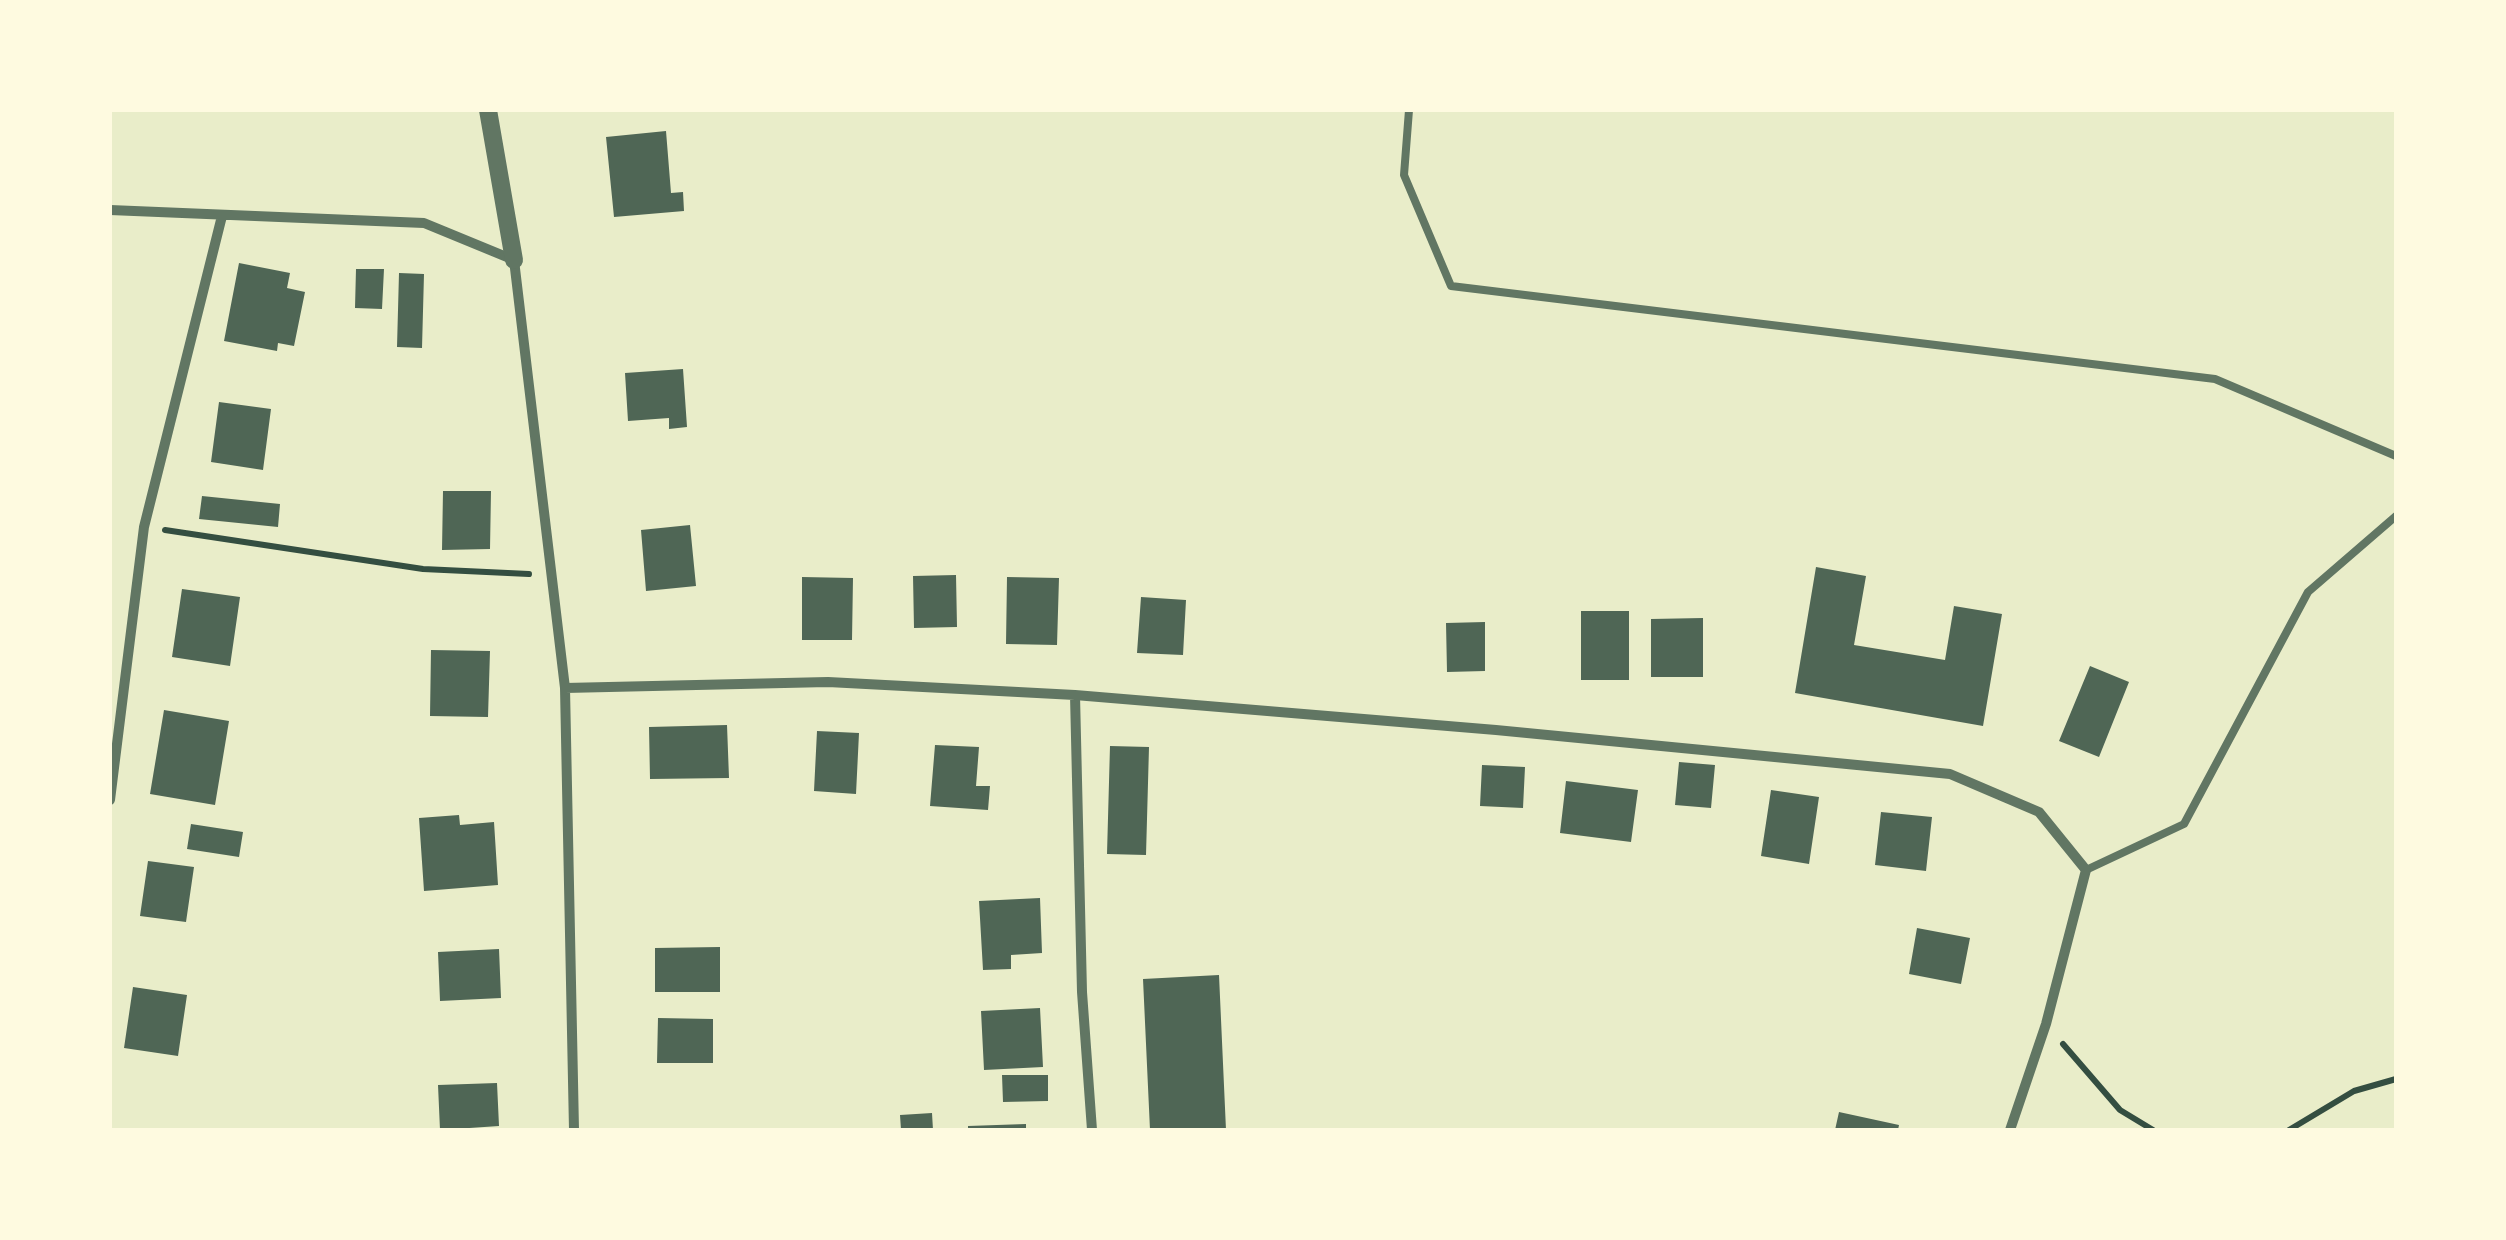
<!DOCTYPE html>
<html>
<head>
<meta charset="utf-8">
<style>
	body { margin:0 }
	#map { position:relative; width:2506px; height:1240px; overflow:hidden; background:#e9edc9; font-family:Barlow,sans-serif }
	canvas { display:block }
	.frame { position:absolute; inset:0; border:112px solid #fefae0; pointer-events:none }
</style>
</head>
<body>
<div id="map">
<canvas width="2506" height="1240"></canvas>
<div class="frame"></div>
</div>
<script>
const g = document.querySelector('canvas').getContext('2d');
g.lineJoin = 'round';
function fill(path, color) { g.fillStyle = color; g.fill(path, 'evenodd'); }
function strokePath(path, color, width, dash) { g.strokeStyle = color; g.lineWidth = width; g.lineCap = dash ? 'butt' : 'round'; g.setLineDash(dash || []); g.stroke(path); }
fill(new Path2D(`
	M666 131 671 193 683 192 684 211 614 217 606 137Z
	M239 263 290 273 287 288 305 292 294 346 278 343 277 351 224 341Z
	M356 269H384L382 309 355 308Z
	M399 273 424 274 422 348 397 347Z
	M683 369 687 427 669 429V418L628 421 625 373Z
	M219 402 271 409 263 470 211 462Z
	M443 491H491L490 549 442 550Z
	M202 496 280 504 278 527 199 519Z
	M690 525 696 586 646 591 641 530Z
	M1816 567 1866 576 1854 645 1945 660 1954 606 2002 614 1983 726 1795 693Z
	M956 575 957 627 914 628 913 576Z
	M802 577 853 578 852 640H802Z
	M1007 577 1059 578 1057 645 1006 644Z
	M182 589 240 597 230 666 172 657Z
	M1141 597 1186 600 1183 655 1137 653Z
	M1581 611H1629V680H1581Z
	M1703 618V677H1651V619Z
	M1485 622V671L1447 672 1446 623Z
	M431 650 490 651 488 717 430 716Z
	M2090 666 2129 682 2099 757 2059 741Z
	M164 710 229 721 215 805 150 794Z
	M727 725 729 778 650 779 649 727Z
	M817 731 859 733 856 794 814 791Z
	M935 745 979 747 976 786H990L988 810 930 806Z
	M1110 746 1149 747 1146 855 1107 854Z
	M1679 762 1715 765 1711 808 1675 805Z
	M1482 765 1525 767 1523 808 1480 806Z
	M1566 781 1638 790 1631 842 1560 833Z
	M1771 790 1819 797 1809 864 1761 856Z
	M1881 812 1932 817 1926 871 1875 865Z
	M459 815 460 825 494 822 498 885 424 891 419 818Z
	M191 824 243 832 239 857 187 849Z
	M148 861 194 867 186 922 140 916Z
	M1040 898 1042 953 1011 955V969L983 970 979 901Z
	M1917 928 1970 938 1961 984 1909 974Z
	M720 947V992H655V948Z
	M499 949 501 998 440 1001 438 952Z
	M1219 975 1226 1130H1150L1143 979Z
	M133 987 187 995 178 1056 124 1048Z
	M1040 1008 1043 1067 984 1070 981 1011Z
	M658 1018 713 1019V1063H657Z
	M1002 1075H1048V1101L1003 1102Z
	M497 1083 499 1126 440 1130 438 1085Z
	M1839 1112 1899 1125 1898 1130H1835Z
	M932 1113 933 1130H901L900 1115Z
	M1026 1124V1130H968V1126Z`), '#4f6655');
strokePath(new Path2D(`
	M165 530 423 569 529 574
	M2063 1044 2120 1110 2153 1130
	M2289 1130 2354 1091 2396 1079`), '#344e41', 6);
strokePath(new Path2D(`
	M1409 110 1404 175 1451 286 2215 379 2396 456
	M2086 870 2184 824 2308 592 2396 516`), '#617663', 8);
strokePath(new Path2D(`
	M110 210 424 223 514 260 565 688 574 1130
	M565 688 828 682 1075 695 1496 730 1950 774 2039 812 2086 870 2046 1024 2010 1130
	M1075 695 1082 992 1092 1130
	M110 800 144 527 222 216`), '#617663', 10);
strokePath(new Path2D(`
	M488 110 514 260`), '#617663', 18);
</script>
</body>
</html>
